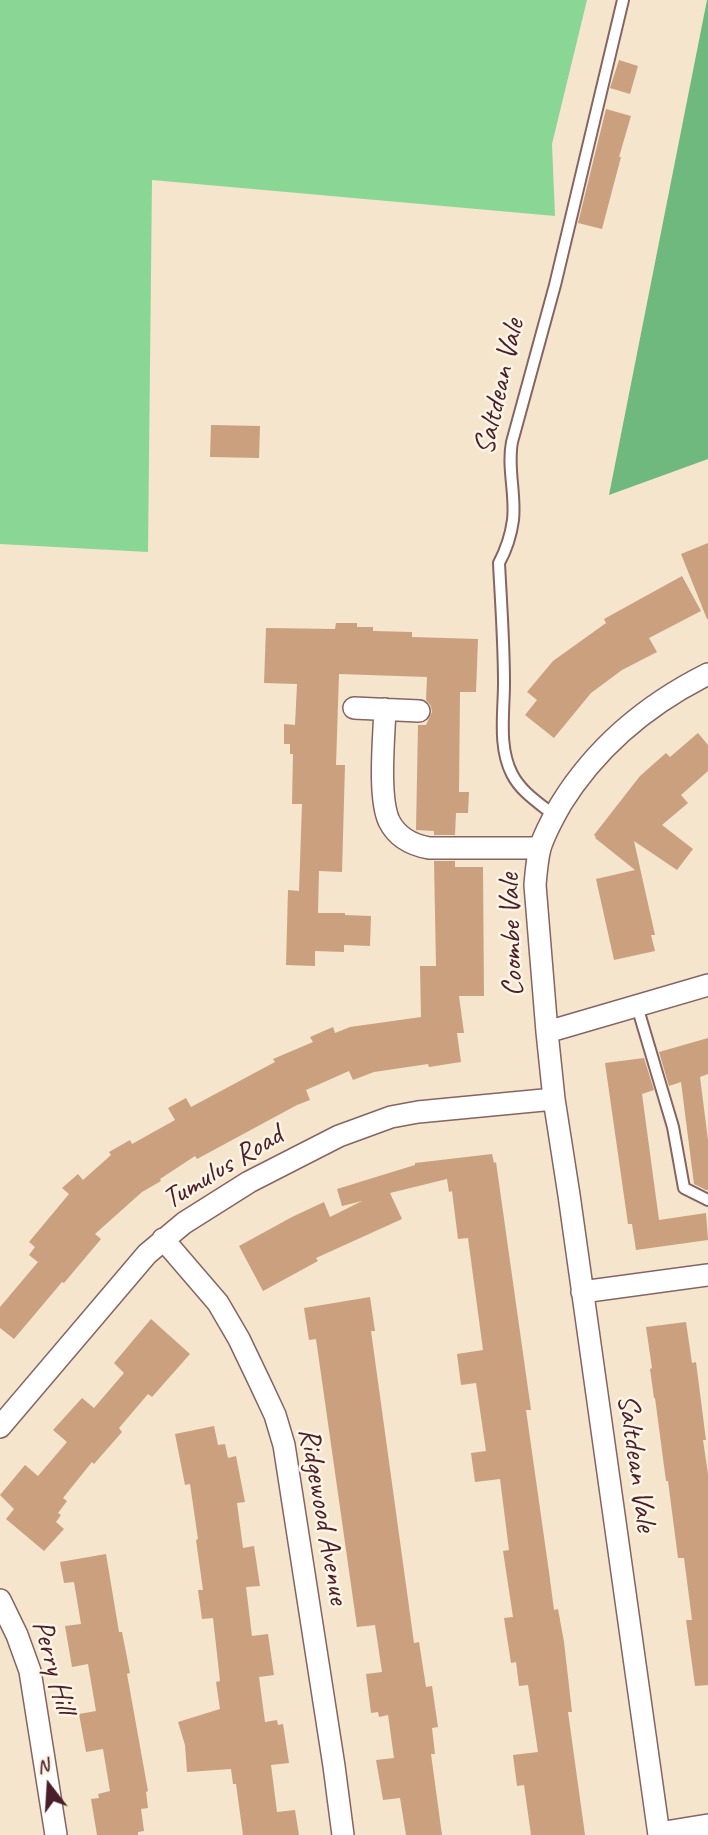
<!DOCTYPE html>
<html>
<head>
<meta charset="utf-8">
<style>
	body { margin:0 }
	#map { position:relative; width:708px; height:1835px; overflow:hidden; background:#f5e5cc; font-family:Caveat,sans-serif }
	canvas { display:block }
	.north { position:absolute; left:14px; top:1751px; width:70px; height:70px; -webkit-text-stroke:5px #fcf5e5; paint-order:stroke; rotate:343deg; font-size:19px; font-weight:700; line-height:28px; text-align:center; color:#4a1f2b }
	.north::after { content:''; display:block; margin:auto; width:24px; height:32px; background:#4a1f2b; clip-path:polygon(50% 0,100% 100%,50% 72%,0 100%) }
</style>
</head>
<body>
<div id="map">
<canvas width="708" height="1835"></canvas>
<div class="north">N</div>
</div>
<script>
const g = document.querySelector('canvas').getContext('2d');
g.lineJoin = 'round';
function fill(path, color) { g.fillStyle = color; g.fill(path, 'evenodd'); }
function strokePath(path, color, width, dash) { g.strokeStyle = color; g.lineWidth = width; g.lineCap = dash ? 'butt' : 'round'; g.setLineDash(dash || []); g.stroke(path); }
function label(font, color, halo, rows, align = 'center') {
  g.font = font + ' Caveat,sans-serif'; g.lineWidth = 5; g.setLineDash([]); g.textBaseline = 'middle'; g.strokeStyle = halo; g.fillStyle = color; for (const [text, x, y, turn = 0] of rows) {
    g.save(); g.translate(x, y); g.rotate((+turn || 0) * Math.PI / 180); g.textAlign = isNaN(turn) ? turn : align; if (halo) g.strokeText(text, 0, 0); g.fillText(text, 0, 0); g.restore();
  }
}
fill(new Path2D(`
	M0 0H587L552 144 555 216 152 180 148 552 0 544Z`), '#8ad795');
fill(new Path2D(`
	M707 0H708V459L609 495Z`), '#6fb87e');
fill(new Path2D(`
	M619 60 638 66 630 94 610 88Z
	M606 109 631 116 619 157H621L602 229 578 223Z
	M211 425 260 426 259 458 210 457Z
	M708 543V619H707L681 554Z
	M682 576 701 611 649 638 657 652 622 670 591 693 554 738 525 715 537 700 527 692 553 661 606 623 604 619Z
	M336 623H357V627H373V631L412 632V637L478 639 476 692H460L459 792H469L468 813H456L455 835H434V831L416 830 418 725H426L432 712 431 706 426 700 427 677 339 674 336 765H345L342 872 319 871 318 913H345V915L371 916 370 946 344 945V952L315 951V966L286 965 288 890 299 891 302 804H292L293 754H290V744H284V724L295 725 297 684 264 683 266 628 335 629Z
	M698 733 708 745V771L681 795 688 803 662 825 693 849 677 870 634 841 655 935H651L655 951 614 960 596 879 635 870 595 838 596 837 594 835 640 776 666 753 670 757Z
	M434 861H455V867H483L484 996H459L464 1033H457L461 1062 429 1067 428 1064 374 1072 353 1080 349 1071 306 1090 310 1100 297 1105 197 1159 195 1156 160 1179 161 1181 142 1192 95 1234 101 1239 64 1283 62 1282 14 1339 0 1328V1307L38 1262 29 1255 35 1247 29 1242 69 1194 62 1188 78 1174 83 1180 111 1155 109 1152 130 1140 132 1144 175 1120 168 1108 186 1098 191 1107 275 1062 273 1059 313 1042 310 1037 333 1027 335 1033 350 1027 421 1017 420 966H436Z
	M708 1038V1074L700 1077 708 1140V1190H706L694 1184 681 1082 669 1086 659 1052Z
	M644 1058 654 1090 642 1094 659 1220 706 1213 708 1240 636 1250 632 1224H628L605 1063Z
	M492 1154 494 1163 496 1162 531 1410H526L549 1572 554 1610 558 1609 564 1642 572 1712H568L585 1835H531L524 1785 517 1786 513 1755 538 1752 528 1685 519 1686 516 1662 511 1663 504 1618 513 1617 503 1551 509 1550 500 1479 475 1482 471 1453 486 1451 476 1383 461 1385 457 1354 483 1350 468 1238 458 1239 452 1191 449 1192 447 1179 390 1193 402 1219 316 1258 318 1261 263 1291 239 1246 292 1217 324 1202 330 1217 362 1201 342 1206 337 1189 415 1165V1163Z
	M370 1297 375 1331H371L414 1643 419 1642 426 1687 432 1686 438 1727 432 1728 435 1754H431L442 1835H406L400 1798 383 1800 376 1760 394 1758 388 1715 379 1717 378 1712 371 1713 366 1674 382 1672 375 1625 357 1627 316 1339 309 1340 304 1308Z
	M151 1319 190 1354 152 1397 148 1394 119 1428 122 1432 94 1464 92 1462 63 1498 67 1501 58 1513 61 1515 56 1522 64 1529 44 1551 6 1519 14 1509 0 1495 25 1465 38 1476 67 1442 53 1430 82 1398 94 1408 124 1373 114 1363Z
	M686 1322 692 1363 696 1362 706 1440H703L708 1474V1685L695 1686 686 1620H692L684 1558H678L668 1481H666L655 1398H654L650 1369 652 1368 646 1327Z
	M214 1426 218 1445 225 1444 228 1458 236 1456 245 1502 237 1503 243 1548 254 1546 260 1586 246 1587 252 1636 268 1634 274 1675 259 1677 265 1722 277 1720 278 1725 283 1724 289 1763 271 1765 277 1812 295 1810 299 1835H243L236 1784H233L231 1769 187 1772 185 1745 178 1722 220 1709 216 1682 220 1681 213 1618 202 1619 198 1590H203L196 1540 198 1539 190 1484 185 1485 175 1434Z
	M106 1554 119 1632H122L130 1673 127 1674 148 1791 146 1792 148 1808 141 1809 144 1831 138 1832V1835H97L91 1799 99 1798 98 1794 110 1791 103 1749 86 1752 79 1714 96 1711 88 1664 72 1667 65 1626 81 1624 74 1582 64 1583 60 1562Z`), '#caa07f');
const lane = new Path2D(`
	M555 816C539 803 521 792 512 774 498 747 504 713 504 683 504 643 501 603 499 563 506 550 511 535 513 520 516 494 507 468 512 442L555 285 623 0
	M637 1006 673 1127 684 1188 708 1200`);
const street = new Path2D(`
	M354 708 419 711
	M385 709C384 737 378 797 389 821 397 837 412 845 429 848H540
	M547 1032 708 985
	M163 1239 218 1303 239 1339 261 1385 275 1415 284 1445 334 1766 343 1835
	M582 1292 708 1275
	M0 1427 147 1254 184 1223 249 1182 339 1136 391 1117 418 1112 554 1099
	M0 1600 17 1635 30 1671 56 1835
	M659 1833 708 1825
	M659 1835 569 1195 554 1099 547 1032 535 885C536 873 537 860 540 848 545 832 553 818 561 804 597 746 648 704 708 674`);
strokePath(lane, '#866463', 14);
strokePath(street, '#866463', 24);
strokePath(lane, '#fff', 10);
strokePath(street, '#fff', 21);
label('30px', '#4a1f2b', '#fcf5e5', [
	["Saltdean Vale",500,387,-77],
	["Coombe Vale",512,935,-92],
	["Tumulus Road",223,1168,-31],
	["Saltdean Vale",636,1463,82],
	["Ridgewood Avenue",323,1516,80],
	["Perry Hill",53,1667,75]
]);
</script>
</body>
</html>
